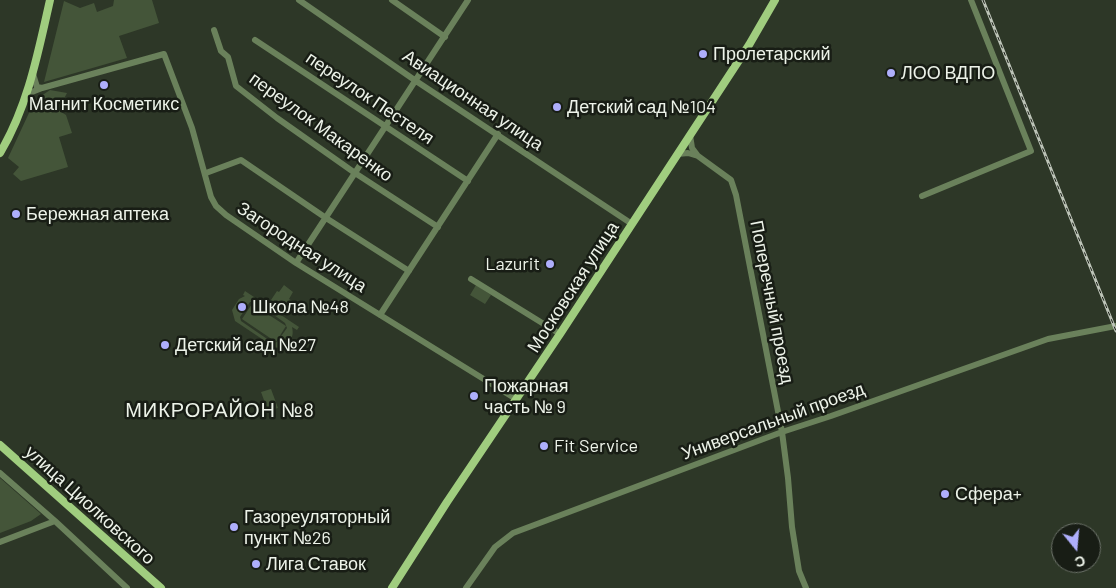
<!DOCTYPE html>
<html>
<head>
<meta charset="utf-8">
<style>
	body { margin:0 }
	#map { position:relative; width:1116px; height:588px; overflow:hidden; background:#2d3727; font-family:Barlow,sans-serif }
	canvas { display:block }
	.north { position:absolute; left:1051px; top:523px; width:50px; height:50px; box-sizing:border-box; background:#181d15; border:1px solid #6d736a; border-radius:50%; rotate:163deg; font-size:14px; font-weight:700; line-height:20px; text-align:center; color:#edf3e9 }
	.north::after { content:''; display:block; margin:auto; width:18px; height:22px; background:#aeaefb; clip-path:polygon(50% 0,100% 100%,50% 72%,0 100%) }
</style>
</head>
<body>
<div id="map">
<canvas width="1116" height="588"></canvas>
<div class="north">С</div>
</div>
<script>
const g = document.querySelector('canvas').getContext('2d');
g.lineJoin = 'round';
function fill(path, color) { g.fillStyle = color; g.fill(path, 'evenodd'); }
function strokePath(path, color, width, dash) { g.strokeStyle = color; g.lineWidth = width; g.lineCap = dash ? 'butt' : 'round'; g.setLineDash(dash || []); g.stroke(path); }
function label(font, color, halo, rows, align = 'center') {
  g.font = font + ' Barlow,sans-serif'; g.lineWidth = 5; g.setLineDash([]); g.textBaseline = 'middle'; g.strokeStyle = halo; g.fillStyle = color; for (const [text, x, y, turn = 0] of rows) {
    g.save(); g.translate(x, y); g.rotate((+turn || 0) * Math.PI / 180); g.textAlign = isNaN(turn) ? turn : align; if (halo) g.strokeText(text, 0, 0); g.fillText(text, 0, 0); g.restore();
  }
}
fill(new Path2D(`
	M114 0H152L159 23 119 36 127 58 44 82 64 1 80 8 94 3 97 12 113 6Z
	M50 90 67 93 58 110 66 115 72 133 59 137 68 167 21 181 13 174 19 167 8 158 35 100Z
	M284 285 293 292 289 299 294 302 286 315 269 303 277 291 279 292Z
	M476 285 491 295 485 304 470 295Z
	M245 291 299 327 297 330 292 327C295 339 288 344 278 348L271 345 235 321 232 310 239 299 245 296 243 295ZM250 302H256L285 323 287 328 277 342 273 343 241 321 240 317Z
	M252 304 286 326 276 342 242 319Z
	M271 389 278 408 268 411 261 392Z
	M0 478 41 514 31 521 0 533Z`), '#445539');
strokePath(new Path2D(`
	M299 0 416 81 632 224
	M392 0 445 37
	M214 30 221 51 228 57 236 86 277 118 355 173 438 227
	M255 40 468 181
	M33 74 37 87 42 88
	M27 94 42 88 164 54 192 128 211 197 216 206 226 215 296 263 516 399
	M690 135 692 148 698 156 731 180 736 195 782 432 788 478 792 527 799 571 806 588
	M678 154 688 153 698 156
	M206 173 241 160 326 218 409 271
	M922 196 1031 151 971 0
	M296 263 468 0
	M471 279 560 334
	M380 315 498 134
	M0 473 55 521 127 588
	M0 542 55 521
	M466 588 495 547 513 533 782 432 831 416 1048 339 1116 326`), '#6a815b', 6);
strokePath(new Path2D(`
	M0 153C28 106 38 53 50 0
	M0 445 161 588
	M392 588 447 502 560 334 749 45 775 0`), '#a0cd7f', 8);
const rail = new Path2D(`
	M983 0 1116 331`);
strokePath(rail, '#bdc4b8', 3);
strokePath(rail, '#181d15', 1, [4]);
for (const [x, y, r, color] of [
	[703,54,5,"#aeaefb"],
	[891,73,5,"#aeaefb"],
	[104,85,5,"#aeaefb"],
	[557,107,5,"#aeaefb"],
	[16,214,5,"#aeaefb"],
	[550,264,5,"#aeaefb"],
	[242,307,5,"#aeaefb"],
	[165,345,5,"#aeaefb"],
	[474,396,5,"#aeaefb"],
	[544,446,5,"#aeaefb"],
	[945,494,5,"#aeaefb"],
	[234,527,5,"#aeaefb"],
	[256,564,5,"#aeaefb"]
]) { const dot = new Path2D(); dot.arc(x, y, r, 0, 2 * Math.PI); g.fillStyle = color; g.fill(dot); strokePath(dot, '#181d15', 2); }
label('18px', '#edf3e9', '#181d15', [
	["Пролетарский",713,54],
	["ЛОО ВДПО",901,73],
	["Магнит Косметикс",104,104,"center"],
	["Детский сад №104",567,107],
	["Бережная аптека",26,214],
	["Lazurit",540,264,"right"],
	["Школа №48",252,307],
	["Детский сад №27",175,345],
	["Пожарная",484,386],
	["часть № 9",484,407],
	["Fit Service",554,446],
	["Сфера+",955,494],
	["Газореуляторный",244,517],
	["пункт №26",244,538],
	["Лига Ставок",266,564]
], 'left');
label('18px', '#edf3e9', '#181d15', [
	["переулок Пестеля",370,98,34],
	["Авиационная улица",473,100,34],
	["переулок Макаренко",321,127,36],
	["Загородная улица",302,247,33],
	["Московская улица",573,287,-57],
	["Поперечный проезд",772,302,79],
	["Универсальный проезд",773,421,-20],
	["улица Циолковского",90,505,42]
]);
g.letterSpacing = '1px';
label('20px', '#edf3e9', '#181d15', [
	["МИКРОРАЙОН №8",220,410]
]);
g.letterSpacing = '0px';
</script>
</body>
</html>
